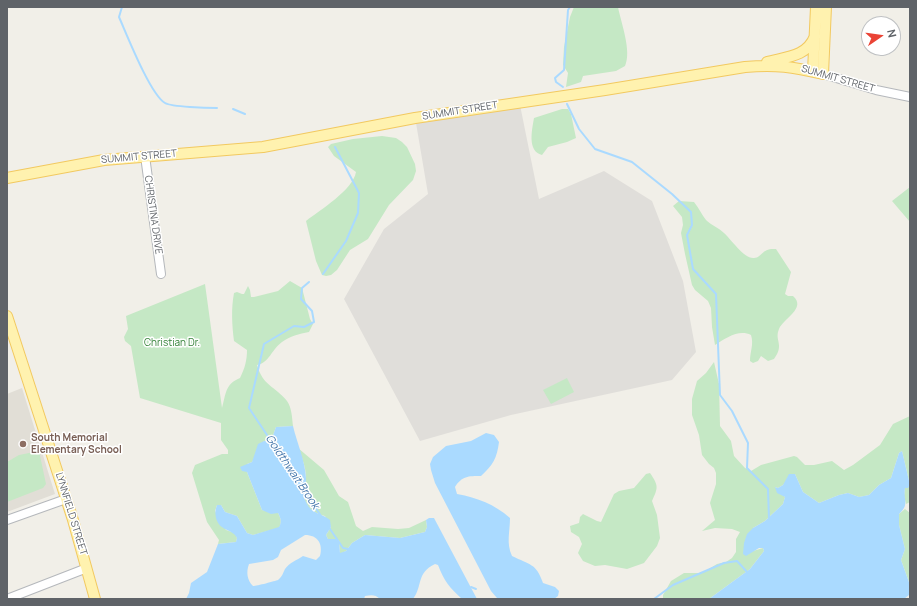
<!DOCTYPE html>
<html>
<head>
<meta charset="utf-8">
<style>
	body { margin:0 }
	#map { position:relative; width:917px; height:606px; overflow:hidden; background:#f1efe8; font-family:Manrope,sans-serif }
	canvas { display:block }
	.frame { position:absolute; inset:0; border:8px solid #5f6368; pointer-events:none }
	.north { position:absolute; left:861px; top:16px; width:40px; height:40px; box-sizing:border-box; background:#fff; border:1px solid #bfc1c3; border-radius:50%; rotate:77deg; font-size:11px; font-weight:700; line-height:16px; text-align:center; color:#5f6368 }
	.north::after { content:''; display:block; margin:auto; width:14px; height:18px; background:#ea4335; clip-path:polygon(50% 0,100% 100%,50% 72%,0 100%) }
</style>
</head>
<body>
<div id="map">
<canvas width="917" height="606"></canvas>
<div class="frame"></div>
<div class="north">N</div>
</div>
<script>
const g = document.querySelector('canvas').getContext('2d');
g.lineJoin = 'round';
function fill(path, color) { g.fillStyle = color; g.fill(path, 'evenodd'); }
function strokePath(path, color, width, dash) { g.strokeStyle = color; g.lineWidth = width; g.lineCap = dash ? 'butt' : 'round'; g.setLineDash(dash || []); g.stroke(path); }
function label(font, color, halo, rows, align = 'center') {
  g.font = font + ' Manrope,sans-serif'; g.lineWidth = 3; g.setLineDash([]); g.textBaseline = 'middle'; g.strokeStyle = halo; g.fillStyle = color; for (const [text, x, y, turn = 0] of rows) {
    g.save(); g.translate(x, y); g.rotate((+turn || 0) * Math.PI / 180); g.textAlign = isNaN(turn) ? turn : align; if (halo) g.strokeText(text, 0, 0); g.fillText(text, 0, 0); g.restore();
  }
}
fill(new Path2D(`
	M520 105 539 199 604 171 652 201 683 281 696 352 672 380 511 415 420 441 344 299 384 229 428 194 416 123Z`), '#e0deda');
fill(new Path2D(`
	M22 388 55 494 7 512V394Z`), '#e1ded6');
fill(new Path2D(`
	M574 7H618C621 23 632 51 625 66L616 71 583 76 581 82 566 87 568 73 563 65 564 47 570 17Z
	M562 109H568L571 114 576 138 567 142 548 147 542 155C527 151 532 130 534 118Z
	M382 136 396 138 402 142 407 147 415 164 416 171 413 180 389 205 368 239 350 250 337 270 331 275 326 276 322 275 316 261 306 221C320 210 353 190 356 172L334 156 328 147 331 144 353 139Z
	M910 187V222L892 201Z
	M679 201 694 202C699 208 702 215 706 220 711 225 719 228 724 233 731 239 744 259 754 258 763 257 761 248 776 249L791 272 785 294 788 296H793C807 308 783 319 779 329 774 341 785 344 774 359L768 361 761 356 758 361 753 363 750 361C750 351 754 345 751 335 739 329 726 338 715 345L712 327 711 308 708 301 695 290 692 285 685 254 681 233 683 225 682 217 673 206Z
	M290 281 302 288 310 319 313 324 309 332C299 334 290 336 282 342 272 349 269 363 257 365 263 386 275 386 287 401 292 408 292 418 293 426L276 427 271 441H264L252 462 247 464V472L262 510 278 513C281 519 282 522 279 528L253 535 247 533 237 516 225 512 221 505H217L215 511 226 530 235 533 237 538 236 542 218 544 219 540 207 522 192 473 195 465 222 454H228V450L221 440V423L140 398 131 346 125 341 124 337 128 329 126 316 205 284 222 408C226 394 225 384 240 378 245 368 247 360 247 350L234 341C232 325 231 309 234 293L237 292 242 294H244L248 286 250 290 251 297H254L278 291Z
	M714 362 719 384 720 426 731 441 734 456 745 468 751 471 761 465 794 456 797 457 805 465H814L832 461 844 470 853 465 880 445 893 424 910 416V502L906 504 904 496 905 488 910 485 902 451 899 453 891 478 879 485 869 495 859 497 848 493 839 495 819 503 803 492 795 474 783 485 778 488 775 487 785 497 783 504 765 521 753 528V551L763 548 764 551 750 569 709 599H663V595L671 581 684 573H702L717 564 726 562 732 558 736 552V539L740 532 732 529 715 528 702 531 715 520 710 503 716 484V473L714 468 709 464 702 455 699 435 692 415V399L697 381 706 373Z
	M567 378 574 392 551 404 543 390Z
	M298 448 324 470 339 496 348 502 356 526 363 531 372 527 398 529 409 528 426 520 427 527 425 532 400 538 365 535 352 543 346 551 340 554 339 541 336 539H328L326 535 331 527 325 516C310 512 302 504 304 487 305 484 306 481 306 478 306 468 302 457 298 448Z
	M39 451 46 484 43 488 7 502V462L19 455Z
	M650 473C659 486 658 488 652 501L657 515 660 538 657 546 644 563 627 569 605 565 595 566 583 561 578 553 582 544 579 537 571 532 570 526 579 523 580 517 583 514 597 521 601 522 614 494 619 491 634 488 646 474Z
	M905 509 910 513V585L901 560 905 549 899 525V514Z`), '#c5e8c5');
fill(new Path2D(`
	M293 426C297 443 305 460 306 478 307 486 301 494 306 502 311 514 322 513 330 520L331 527 326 535 328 539H336L339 541 340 553 346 551 352 543 365 535 400 538 425 532 427 527 426 520 429 518H434L477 599H462C450 588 444 581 438 565L435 564C416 573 423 586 413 599H380C375 594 371 595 365 596L364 599H186L189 593 191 583 207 572 218 544 236 542 237 538C232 528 220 532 216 518 215 513 215 510 217 505H221L225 512 237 516 247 533 253 535 279 527C282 522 281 519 278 513L271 514 262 510 247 472 242 471 240 467 252 462 258 444 264 441H271L276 427ZM305 535C318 535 323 544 320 556L316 560 303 556C297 560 289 563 285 569 283 573 282 577 278 580 275 581 257 586 253 586 247 580 246 572 249 564L273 560 278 557 281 550Z
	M486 433 494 435 499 442C497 458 493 465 481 476 468 476 462 476 455 487L457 494C478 498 494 504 510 518 510 532 506 543 512 556 530 565 536 563 543 583L555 587 559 591 558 596 554 599 497 598 491 591 435 483 431 470 430 464 433 457 446 446 471 441Z
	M902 451 910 485 908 488H905C903 501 910 504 899 514V525L905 549 901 560 910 585 909 595 904 599H709L750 569 764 551 763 548H759L746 556 743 554 744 543 747 534 753 528 765 521 783 504 785 497 777 493 775 487 778 488 783 485 789 474H795L803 492 819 503 839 495 848 493 859 497 869 495 879 485 891 478 899 453Z`), '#aadaff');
strokePath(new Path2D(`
	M122 7 119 17C127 35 150 94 165 103 172 107 207 108 217 108
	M563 87 556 82 555 78 564 70 568 10 570 7
	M567 104 579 129 595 149 632 162 672 194 691 212 692 225 687 235 693 269 716 294 720 395 732 411 748 443 747 468 768 489 769 519
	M233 109 245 114
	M323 274 346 241 358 213 359 193 335 147
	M271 441 249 408 264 344 294 326 304 327 314 322 312 311 301 299 302 288 309 282
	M304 490 321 516
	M328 526 343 548 348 549
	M471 587 476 589
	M654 599 673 585 724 563 737 561 748 573`), '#aadaff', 2);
const minor = new Path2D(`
	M823 74 876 90 910 97
	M145 156 161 274
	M7 520 66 499
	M7 599 87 568`);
const major = new Path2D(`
	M767 62C786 57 807 57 815 36
	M813 71 816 7
	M7 178 104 160 263 147 415 118 605 90 745 67C776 64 793 67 823 74L826 7
	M7 316 73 520 95 599`);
strokePath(minor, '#b5b8bc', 10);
strokePath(major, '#f2c960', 12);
strokePath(minor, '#fff', 8);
strokePath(major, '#fff2af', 10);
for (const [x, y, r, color] of [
	[23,444,4,"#8d6e63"]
]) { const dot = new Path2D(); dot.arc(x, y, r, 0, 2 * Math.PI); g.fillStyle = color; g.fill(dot); strokePath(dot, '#fff', 1.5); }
label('10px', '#5f6368', '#fff', [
	["SUMMIT STREET",838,79,16],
	["SUMMIT STREET",460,111,-9],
	["SUMMIT STREET",139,157,-5],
	["CHRISTINA DRIVE",153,215,82],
	["LYNNFIELD STREET",71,514,73]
]);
label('10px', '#348238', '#fff', [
	["Christian Dr.",172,343]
]);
label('bold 10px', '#785e54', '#fff', [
	["South Memorial",31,438],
	["Elementary School",31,450]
], 'left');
label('italic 11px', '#4174aa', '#fff', [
	["Goldthwait Brook",292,472,56]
]);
</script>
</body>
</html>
